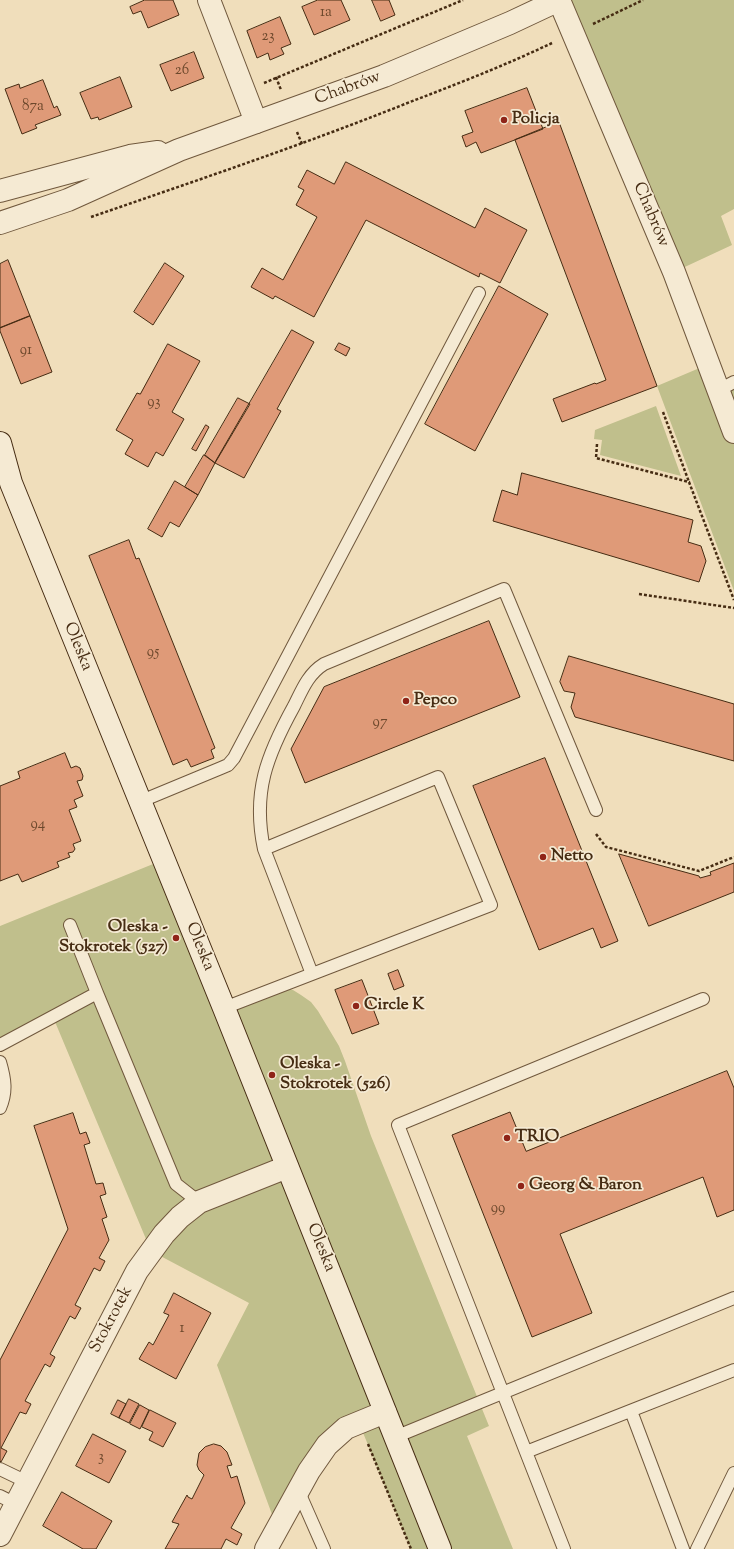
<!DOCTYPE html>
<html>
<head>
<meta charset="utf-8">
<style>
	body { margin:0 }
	canvas { display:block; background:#f0debb }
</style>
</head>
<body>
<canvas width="734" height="1549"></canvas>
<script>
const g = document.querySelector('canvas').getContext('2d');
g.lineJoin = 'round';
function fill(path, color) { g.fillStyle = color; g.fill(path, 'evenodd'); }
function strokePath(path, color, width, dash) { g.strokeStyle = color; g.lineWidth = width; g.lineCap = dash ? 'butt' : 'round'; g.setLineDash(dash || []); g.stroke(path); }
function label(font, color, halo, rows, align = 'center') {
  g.font = font + ' "Sorts Mill Goudy",serif'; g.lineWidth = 3.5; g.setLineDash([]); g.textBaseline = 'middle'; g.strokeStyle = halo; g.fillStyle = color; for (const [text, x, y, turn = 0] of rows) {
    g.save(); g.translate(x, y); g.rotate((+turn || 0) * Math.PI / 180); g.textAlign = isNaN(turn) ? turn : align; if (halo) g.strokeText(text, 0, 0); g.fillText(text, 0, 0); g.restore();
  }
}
fill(new Path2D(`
	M559 0H734V209L721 216 732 245 674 272Z
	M709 364 719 390 734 382V591L657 386Z
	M656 406 681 476 600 455 602 440 594 439 595 430Z
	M163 860 224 1007 280 986 293 990 301 995 311 1002 318 1011 339 1046 345 1061 371 1136 489 1426 467 1436 513 1549H411L359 1423 350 1426 277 1528 217 1365 249 1303 151 1251 53 1017 0 1045V926Z`), '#c0bf8c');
const building = new Path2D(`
	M145 0H173L179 15 148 28 141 11 133 14 130 7Z
	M318 0H341L350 20 314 35 302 7Z
	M372 0H389L395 15 381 21Z
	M280 17 291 44 281 48 284 54 270 60 268 53 257 58 247 31Z
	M194 52 204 78 171 91 160 65Z
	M120 77 132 107 99 120 98 117 91 119 80 93Z
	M43 80 54 108 57 106 61 115 35 125 37 128 22 134 5 89 19 84 20 88Z
	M527 88 543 129 481 153 476 142 466 147 462 136 473 132 465 111Z
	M559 122 657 386 562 422 553 399 595 383 596 384 606 380 515 140Z
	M346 162 475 228 485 208 527 230 500 283 480 273 479 277 366 220 314 317 275 296 273 299 251 287 262 268 283 280 317 217 296 205 304 190 298 187 307 170 334 184Z
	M8 260 30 316 0 328V264Z
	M165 263 184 276 153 325 134 312Z
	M499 286 548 314 475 451 425 424Z
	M30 316 52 372 21 384 0 331V328Z
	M292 330 314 342 277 409 281 411 244 478 215 463Z
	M339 343 350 348 346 356 335 350Z
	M168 344 200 361 172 412 184 419 163 456 156 452 148 467 125 454 133 440 116 430 137 393 140 394Z
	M238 398 250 404 215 463 205 455Z
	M206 425 209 427 196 451 192 449Z
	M204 455 215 463 198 495 185 487Z
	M522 473 693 520 688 542 701 546 706 561 699 582 493 521 502 490 517 495Z
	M175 481 198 495 179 527 170 522 162 537 148 529Z
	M129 540 136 559 139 558 215 748 211 750 214 758 191 767 187 759 173 765 89 556Z
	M489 621 520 697 305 783 291 749 324 687Z
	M569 656 734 704V761L575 717 571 707 575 693 564 691 560 682Z
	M65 753 71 768 76 766 80 768 83 776 82 780 77 781 83 796 74 800 77 807 69 810 81 841 73 844 75 849 73 852 68 853 70 857 57 862 59 867 22 882 18 874 0 881V786L20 778 18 772Z
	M545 758 618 941 601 948 593 928 539 950 473 786Z
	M619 854 699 876 700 878 711 875 710 872 734 863V892L649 926Z
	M398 970 404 986 394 990 388 974Z
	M362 980 379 1024 352 1034 335 990Z
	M727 1071 734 1088V1210L717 1217 703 1177 560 1234 592 1313 532 1337 452 1135 510 1112 526 1151Z
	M73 1113 80 1134 86 1132 90 1143 84 1145 96 1184 103 1183 106 1194 100 1196 107 1217 102 1219 109 1240 99 1258 105 1261 100 1271 94 1268 75 1305 81 1308 75 1319 70 1316 50 1354 55 1357 50 1367 45 1364 25 1401 31 1404 26 1414 20 1412 1 1448 7 1451 1 1462 0 1461V1360L68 1229 34 1126Z
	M174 1293 211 1313 176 1379 139 1359 149 1342 153 1345 169 1315 164 1313Z
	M129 1399 139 1404 129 1423 119 1418Z
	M118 1400 126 1404 119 1418 111 1414Z
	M140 1405 149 1410 140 1429 130 1424Z
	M150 1410 176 1423 163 1447 149 1440 153 1432 142 1427Z
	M93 1434 126 1451 109 1483 76 1466Z
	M214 1444 221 1446 227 1452 232 1465 227 1466 231 1478 237 1476 245 1503 231 1528 242 1534 237 1545 226 1539 221 1549H165L179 1524 172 1522 187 1495 188 1497 192 1499 204 1475 199 1470 197 1465 199 1453 205 1447Z
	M62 1492 112 1521 96 1549H83L43 1526Z`);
fill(building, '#df9a78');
strokePath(building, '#462c13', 1);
const service = new Path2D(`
	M719 390 734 382
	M139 802 221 768 228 765 234 758 479 293
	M264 849C252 792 267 755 294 706 302 690 308 674 324 664L504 589 596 810
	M70 925 97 993
	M703 999 398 1125 526 1452 734 1370
	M224 1008 491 905 438 777 264 849 312 974
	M0 1045 97 993 176 1184 199 1202
	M0 1062C5 1079 7 1092 0 1108
	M631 1411 683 1549
	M395 1437 734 1298
	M526 1452 564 1549
	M0 1469 27 1482
	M298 1490 324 1549
	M0 1496 16 1504
	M697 1549 734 1473`);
const minor = new Path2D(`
	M209 0 256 122
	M559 0 674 272 734 432
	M0 1535 137 1271 164 1234 180 1217 199 1202 287 1167
	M266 1549 309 1471 327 1445 346 1428 385 1412`);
const tertiary = new Path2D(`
	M0 191 130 156 158 152
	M0 223 68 200 179 150 384 76 510 23 559 0`);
const secondary = new Path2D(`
	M0 443 11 483 224 1008 440 1549`);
strokePath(service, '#70583d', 14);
strokePath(minor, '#70583d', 24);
strokePath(tertiary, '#70583d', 24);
strokePath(secondary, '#462c13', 24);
strokePath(new Path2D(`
	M593 24 643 0
	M276 77 281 90
	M264 83 463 0
	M297 132 302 144
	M91 217C198 180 305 144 410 102 457 84 506 65 552 43
	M663 412 689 482
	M597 444 596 458 689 482 734 600
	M639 594 734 608
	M596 834 606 847 699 871 734 857
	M368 1444 411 1549`), '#462c13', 2.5, [3, 2]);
strokePath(service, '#f5ead3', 12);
strokePath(minor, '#f5ead3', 22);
strokePath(tertiary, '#f5ead3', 22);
strokePath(secondary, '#f5ead3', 22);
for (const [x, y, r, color] of [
	[504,120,4,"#8f2418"],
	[406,701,4,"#8f2418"],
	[543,857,4,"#8f2418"],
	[176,938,4,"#8f2418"],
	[356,1006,4,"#8f2418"],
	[272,1075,4,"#8f2418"],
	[507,1138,4,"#8f2418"],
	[521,1186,4,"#8f2418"]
]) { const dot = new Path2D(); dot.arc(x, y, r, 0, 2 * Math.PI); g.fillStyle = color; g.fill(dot); strokePath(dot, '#f5ead3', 1.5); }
label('15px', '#6c482c', null, [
	["1a",326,13],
	["23",268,37],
	["26",182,71],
	["87a",33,107],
	["91",26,351],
	["93",154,403],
	["95",153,653],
	["97",380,723],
	["94",38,825],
	["99",498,1209],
	["1",182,1329],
	["3",101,1458]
]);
label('17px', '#462c13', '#f5ead3', [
	["Chabrów",348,89,-20],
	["Chabrów",650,215,67],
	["Oleska",77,647,68],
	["Oleska",199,947,68],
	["Oleska",320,1248,68],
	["Stokrotek",112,1320,-62]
]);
label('bold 17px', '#462c13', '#f5ead3', [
	["Policja",512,120],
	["Pepco",414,701],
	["Netto",551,857],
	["Oleska -",168,928,"right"],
	["Stokrotek (527)",168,948,"right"],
	["Circle K",364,1006],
	["Oleska -",280,1065],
	["Stokrotek (526)",280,1085],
	["TRIO",515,1138],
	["Georg & Baron",529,1186]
], 'left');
</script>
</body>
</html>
